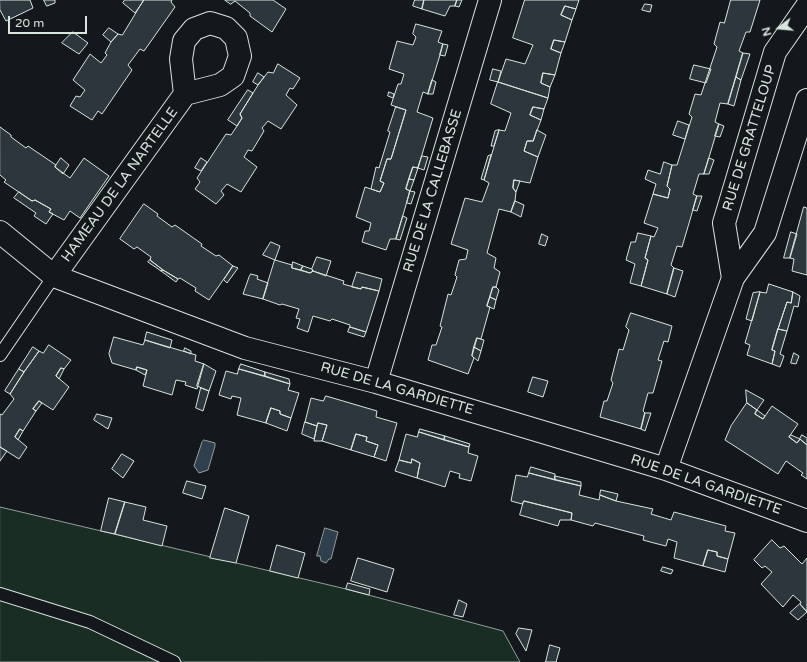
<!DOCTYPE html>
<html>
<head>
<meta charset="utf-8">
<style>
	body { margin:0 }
	#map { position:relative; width:807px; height:662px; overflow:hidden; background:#14181c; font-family:"Varela Round",sans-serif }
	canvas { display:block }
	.north { position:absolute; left:759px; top:8px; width:40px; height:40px; -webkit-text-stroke:3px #14181c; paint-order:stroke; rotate:254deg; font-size:11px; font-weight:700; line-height:16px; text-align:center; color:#d8e6dc }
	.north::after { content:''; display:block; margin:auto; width:14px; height:18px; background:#d8e6dc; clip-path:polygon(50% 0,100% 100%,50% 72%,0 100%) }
	.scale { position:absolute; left:8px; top:16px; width:79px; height:18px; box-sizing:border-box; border:2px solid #d8e6dc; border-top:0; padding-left:5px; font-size:12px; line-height:14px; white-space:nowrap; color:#d8e6dc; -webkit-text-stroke:3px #14181c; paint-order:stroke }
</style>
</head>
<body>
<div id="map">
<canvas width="807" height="662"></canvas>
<div class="north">N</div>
<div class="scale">20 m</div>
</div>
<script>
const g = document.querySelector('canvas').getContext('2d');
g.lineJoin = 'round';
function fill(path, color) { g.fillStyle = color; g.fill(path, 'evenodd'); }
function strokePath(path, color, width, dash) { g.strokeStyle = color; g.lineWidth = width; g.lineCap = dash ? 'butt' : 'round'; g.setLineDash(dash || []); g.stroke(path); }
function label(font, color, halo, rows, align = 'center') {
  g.font = font + ' "Varela Round",sans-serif'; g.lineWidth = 3; g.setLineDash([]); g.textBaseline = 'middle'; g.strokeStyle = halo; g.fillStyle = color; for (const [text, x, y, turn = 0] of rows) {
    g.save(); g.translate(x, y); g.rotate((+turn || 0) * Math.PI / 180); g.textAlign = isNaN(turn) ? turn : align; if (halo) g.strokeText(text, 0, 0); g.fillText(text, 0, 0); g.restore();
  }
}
const green = new Path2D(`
	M0 507 346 589 503 631 520 662H0Z`);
fill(green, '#1a2d24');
strokePath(green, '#939e99', 1);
const water = new Path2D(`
	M204 440 215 443V446L208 470 199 473 194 466 202 442Z
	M325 528 338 532 331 559H329L326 563 321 561 320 556H317Z`);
fill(water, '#2f3f4d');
strokePath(water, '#939e99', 1);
const building = new Path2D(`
	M0 0H30L33 8 6 21 0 10Z
	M44 0H55V3L47 6Z
	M125 0H144L135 13 123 3Z
	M144 0H172L171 2 175 7 144 51 140 49 128 65 132 70 102 114 98 111 92 120 70 106 76 96 80 97 85 90 73 80 90 54 101 63 107 55 105 53 111 42 118 34 122 35Z
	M225 0H273L286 9 272 32 250 16V13L235 1 231 4Z
	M415 0H424L422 9 413 6Z
	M424 0H457L455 6H450L445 16 422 9Z
	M457 0H462L459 7 455 6Z
	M525 0H579L576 9 565 6 561 15 572 20 565 42 554 40 551 49 561 53 555 75 543 73 541 83 550 87 548 98 498 82 506 59 525 64 533 45 513 38Z
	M731 0H760L750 32H746L739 51 743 53 728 104 720 103 715 122 719 124 704 174H699L693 194 697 196 682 247 677 246 671 265 674 268 667 294 641 286 648 260 645 258 651 236 654 237 658 228 644 223 653 194 668 198 670 189 667 186 672 165H677L692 117 689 114 695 94 701 95 717 47 714 44 720 22 724 23Z
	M645 4 652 5 650 12 642 10Z
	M565 6 576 9 572 20 561 15Z
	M416 24 442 31 438 42 443 44 440 55 428 94 423 92 417 112 433 118 418 168 413 167 409 179 406 189 410 191 396 239H390L386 250 362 242 365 231H369L371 223 356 217 365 187 380 192 384 183 380 181 387 159H391L406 110 391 105 398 84H401L404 74 389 69 397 41 413 45 416 37 413 34Z
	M109 28 118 34 111 42 103 35Z
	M73 32 88 43 79 54 62 43Z
	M554 40 565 42 561 53 551 49Z
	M443 44 448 45 445 56 440 55Z
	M743 53 750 54 741 80 736 77Z
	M278 64 300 78 293 89 290 88 286 95 297 105 281 129 268 121 262 128 264 131 252 151 248 150 244 157 257 167 241 192 227 184 221 191 224 195 216 204 195 189 200 182 197 178 226 134 231 135 237 126 242 118 240 114 258 85 268 72 273 73Z
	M694 65 711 69 706 83 690 79Z
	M493 69 501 71 498 82 490 80Z
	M258 73 264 77 258 85 253 82Z
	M543 73 555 75 550 87 541 83Z
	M736 77 741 80 734 106 728 104Z
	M432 80 436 82 433 94H428Z
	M498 82 548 98 544 109 533 107 530 115 541 120 533 141H527L524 151 538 157 530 183 514 180 513 188 516 192 515 201 511 212 499 209 487 253 496 258 494 268 500 272 496 287H493L487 306 490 307 481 339 477 338 472 356 474 358 468 374 428 360 432 345H436L442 327 440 326 448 294 451 295 457 277 455 275 459 260 466 259 468 250 451 244 465 198 482 202 489 183 484 180 499 130 505 131 511 113 491 104Z
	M248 90 253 93 240 114 242 118 237 126 228 120Z
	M389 92 394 94 393 98 388 96Z
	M396 107 406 110 391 159H387L380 181 384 183 380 192 371 189 376 167 379 168 390 132 388 131Z
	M533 107 544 109 541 120 530 115Z
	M678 121 689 125 685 139 673 135Z
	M719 124 724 126 720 137 715 136Z
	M0 127 11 135V137L26 148 28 146 56 165 55 167 70 178 84 158 109 176 80 218 70 211 64 220 49 212 51 209 35 200 32 201 4 182 6 180 0 175Z
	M499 130 494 146H491L495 131Z
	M537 130 546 135 538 157 524 151 527 141H533Z
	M491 155 484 180 481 179 488 156Z
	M422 156 428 157 424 170 418 168Z
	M61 158 69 165 63 174 55 167Z
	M201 158 207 162 201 171 195 168Z
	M709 158 714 160 709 174H704Z
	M664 162 672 165 667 186 670 189 668 198 653 194 656 184 645 179 648 170 660 174Z
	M413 167 418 168 414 180 409 179Z
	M409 179 414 180 410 191 406 189Z
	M514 180 520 181 516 192 513 188Z
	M410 191 415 192 411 204 407 203Z
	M19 192 32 201 35 200 51 209 49 212 53 214 46 224 34 216 36 213 14 198Z
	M697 196H702L697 211 693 210Z
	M515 201 524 205 521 217 511 212Z
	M144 204 158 214 157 216 172 227 175 225 202 244 201 246 216 256 219 255 233 266 209 300 195 291 196 288 180 278 178 279 163 270 150 260 151 257 137 247 134 249 120 239Z
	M804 207 807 208V275L792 271 794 259 790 258Z
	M403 216 407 218 400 240 396 239Z
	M791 232 797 234 790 258H784Z
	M638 233 651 236 645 258 648 260 641 286 630 283 635 264 626 260 631 242H635Z
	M542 234 548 237 545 246 539 244Z
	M271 242 280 246 275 260 263 255Z
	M317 257 331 261 326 276 313 271 312 269Z
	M150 260 163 270 161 271 148 262Z
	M275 260 292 265V268L310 273 313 271 344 281 343 284 361 289 362 287 379 291 366 332 350 327V325L332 319 330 321 313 316 308 332 297 328 300 319 296 318 299 309 282 304 280 305 263 299Z
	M293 262 303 266 301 270 292 268Z
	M233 266 238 268 227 283 224 280Z
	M303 266 312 269 313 271 310 273 301 270Z
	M674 268 683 271 675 297 667 294Z
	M163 270 178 279 176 282 161 271Z
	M357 272 382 279 379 291 362 287 361 289 352 287Z
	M251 274 258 276 257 279 268 283 263 299 243 294 249 277Z
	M769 284 793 292 791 303 787 302 778 329 772 350 775 351 772 364 747 355 750 345 745 343 760 292 766 293Z
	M493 287H496L499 290 496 300 490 297Z
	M760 292 752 321 746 319 753 293Z
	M793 292 800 296 798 307 794 306 787 331 778 329 787 302 791 303Z
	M490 297 496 300 494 309 487 306Z
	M631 313 672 326 668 342 664 341 658 360 662 361 653 393H648L643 411 645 413 641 429 600 417 604 401H607L613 383 611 380 619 349 623 350 629 330 626 327Z
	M350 327 366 332 364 337 348 332Z
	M778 329 787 331 780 354 784 356 780 367 772 364 775 351 772 350Z
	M147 332 172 340 170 348 145 340Z
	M114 337 143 345 145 340 196 355 195 361 204 364 197 389 185 385 186 382 176 380 172 395 143 386 147 370 137 367 136 370 112 363 109 354Z
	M477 338 484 340 481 351 474 347Z
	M49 345 71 360 64 369 61 368 56 376 69 387 53 410 39 401 33 409 36 411 23 431 20 429 15 437 27 447 19 459 0 447V414L2 415 14 399 10 394 24 372 39 351 43 353Z
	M33 347 39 351 24 372 19 369Z
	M474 347 481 351 478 361 472 356Z
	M185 348 191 351V354L184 351Z
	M794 353 799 356 796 364 791 363Z
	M204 364 216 371 209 391 197 386Z
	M241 364 265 372V376L239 369Z
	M137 367 147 370 145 375 136 370Z
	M61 368 64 369 59 379 56 376Z
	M19 369 24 372 10 394 5 391Z
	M239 369 290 384 288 390 299 393 291 418 280 414V411L271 408 266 423 237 415 241 398 232 396 231 399 219 395 226 371 237 374Z
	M265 372 289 379 290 384 265 376Z
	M533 377 548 381 543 397 528 392Z
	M201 388 209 391 203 411 196 408Z
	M746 390 764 400 757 410 747 403Z
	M326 396 377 411 376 417 397 423 386 461 374 457 378 445 366 441 367 437 356 434 351 450 322 441 327 425 318 423 317 426 305 422 311 398 323 401Z
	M39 401 42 403 36 411 33 409Z
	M747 403 757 410 755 414 763 419 772 406 798 424 789 437 797 443 800 439 807 445V479L801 475 803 473 786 461 778 474 725 440 731 426Z
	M271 408 280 411V414L291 418 287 431 266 423Z
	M757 410 765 416 763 419 755 414Z
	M645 413H651L645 431 641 429Z
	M97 414 112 418 108 429 94 420Z
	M305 422 317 426 314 439 302 434Z
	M318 423 327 425 322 441H314L317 426Z
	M20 429 23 431 18 440 15 437Z
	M420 429 445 436 444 440 419 432Z
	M419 432 469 447 468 453 478 456 471 481 459 478 460 474 450 471 445 487 417 478 420 463 412 459 411 463 399 460 406 434 417 437Z
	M356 434 367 437 366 441 378 445 374 457 351 450Z
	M791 435 800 439 797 443 789 437Z
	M802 435 807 438V445L800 439Z
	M445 436 470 444 469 447 444 440Z
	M0 447 7 451 0 461Z
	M122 454 134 461 123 478 112 469Z
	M412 459 420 463 417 478 395 471 399 460 411 463Z
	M531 467 555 474V480L529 473Z
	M529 473 581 486 579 495 599 500 600 495 616 501 653 509 651 514 671 520 674 512 726 526 725 531 735 533 728 559 717 556V552L708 550 703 566 674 558 677 542 668 539 666 546 654 543 643 540 644 536 595 523 593 526 571 520 572 513 524 501 522 504 511 501 516 475 527 477Z
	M555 476 581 482V486L555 480Z
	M187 481 206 486 202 499 183 493Z
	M601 490 618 494 616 501 600 495Z
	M109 498 125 502 115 534 101 531Z
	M524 501 572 513 571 520H560L558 526 520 515Z
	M125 502 146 507 143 520 167 526 162 546 115 534Z
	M225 508 249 516 236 563 210 558Z
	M772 540 780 548 784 546 802 564 807 558V612L800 604 801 602 793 595 783 607 761 584 772 572 765 566 762 568 754 560Z
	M277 545 305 553 298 578 270 571Z
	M708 550 717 552V556L728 559 725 572 703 566Z
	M358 558 394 569 387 592 351 581Z
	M663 567 673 570 671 574 661 571Z
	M348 583 370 589 369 595 346 589Z
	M459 600 467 604 463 617 454 615Z
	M800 604 807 612 798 620 790 613Z
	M519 628 532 630 526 651 516 634Z
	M550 645 560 648 556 662H546Z`);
fill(building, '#2c363c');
strokePath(building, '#d8e6dc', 1);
const service = new Path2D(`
	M0 355 54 276
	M0 594 90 622 174 662`);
const minor = new Path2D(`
	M0 232 54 276 245 348 376 382 666 469 807 521
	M54 276 185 94 181 59 184 41 194 29 210 23 226 28 236 38 240 56 233 76 220 85 185 94
	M733 278 765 233 807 100
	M376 382 490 0
	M666 469 733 278 724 223 775 52 807 6`);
strokePath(service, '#d8e6dc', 14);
strokePath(minor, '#d8e6dc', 24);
strokePath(service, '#14181c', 12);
strokePath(minor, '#14181c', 22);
label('14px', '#d8e6dc', '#14181c', [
	["RUE DE GRATTELOUP",750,138,-73],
	["HAMEAU DE LA NARTELLE",120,185,-54],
	["RUE DE LA CALLEBASSE",433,191,-73],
	["RUE DE LA GARDIETTE",397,389,16],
	["RUE DE LA GARDIETTE",706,485,19]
]);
</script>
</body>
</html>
